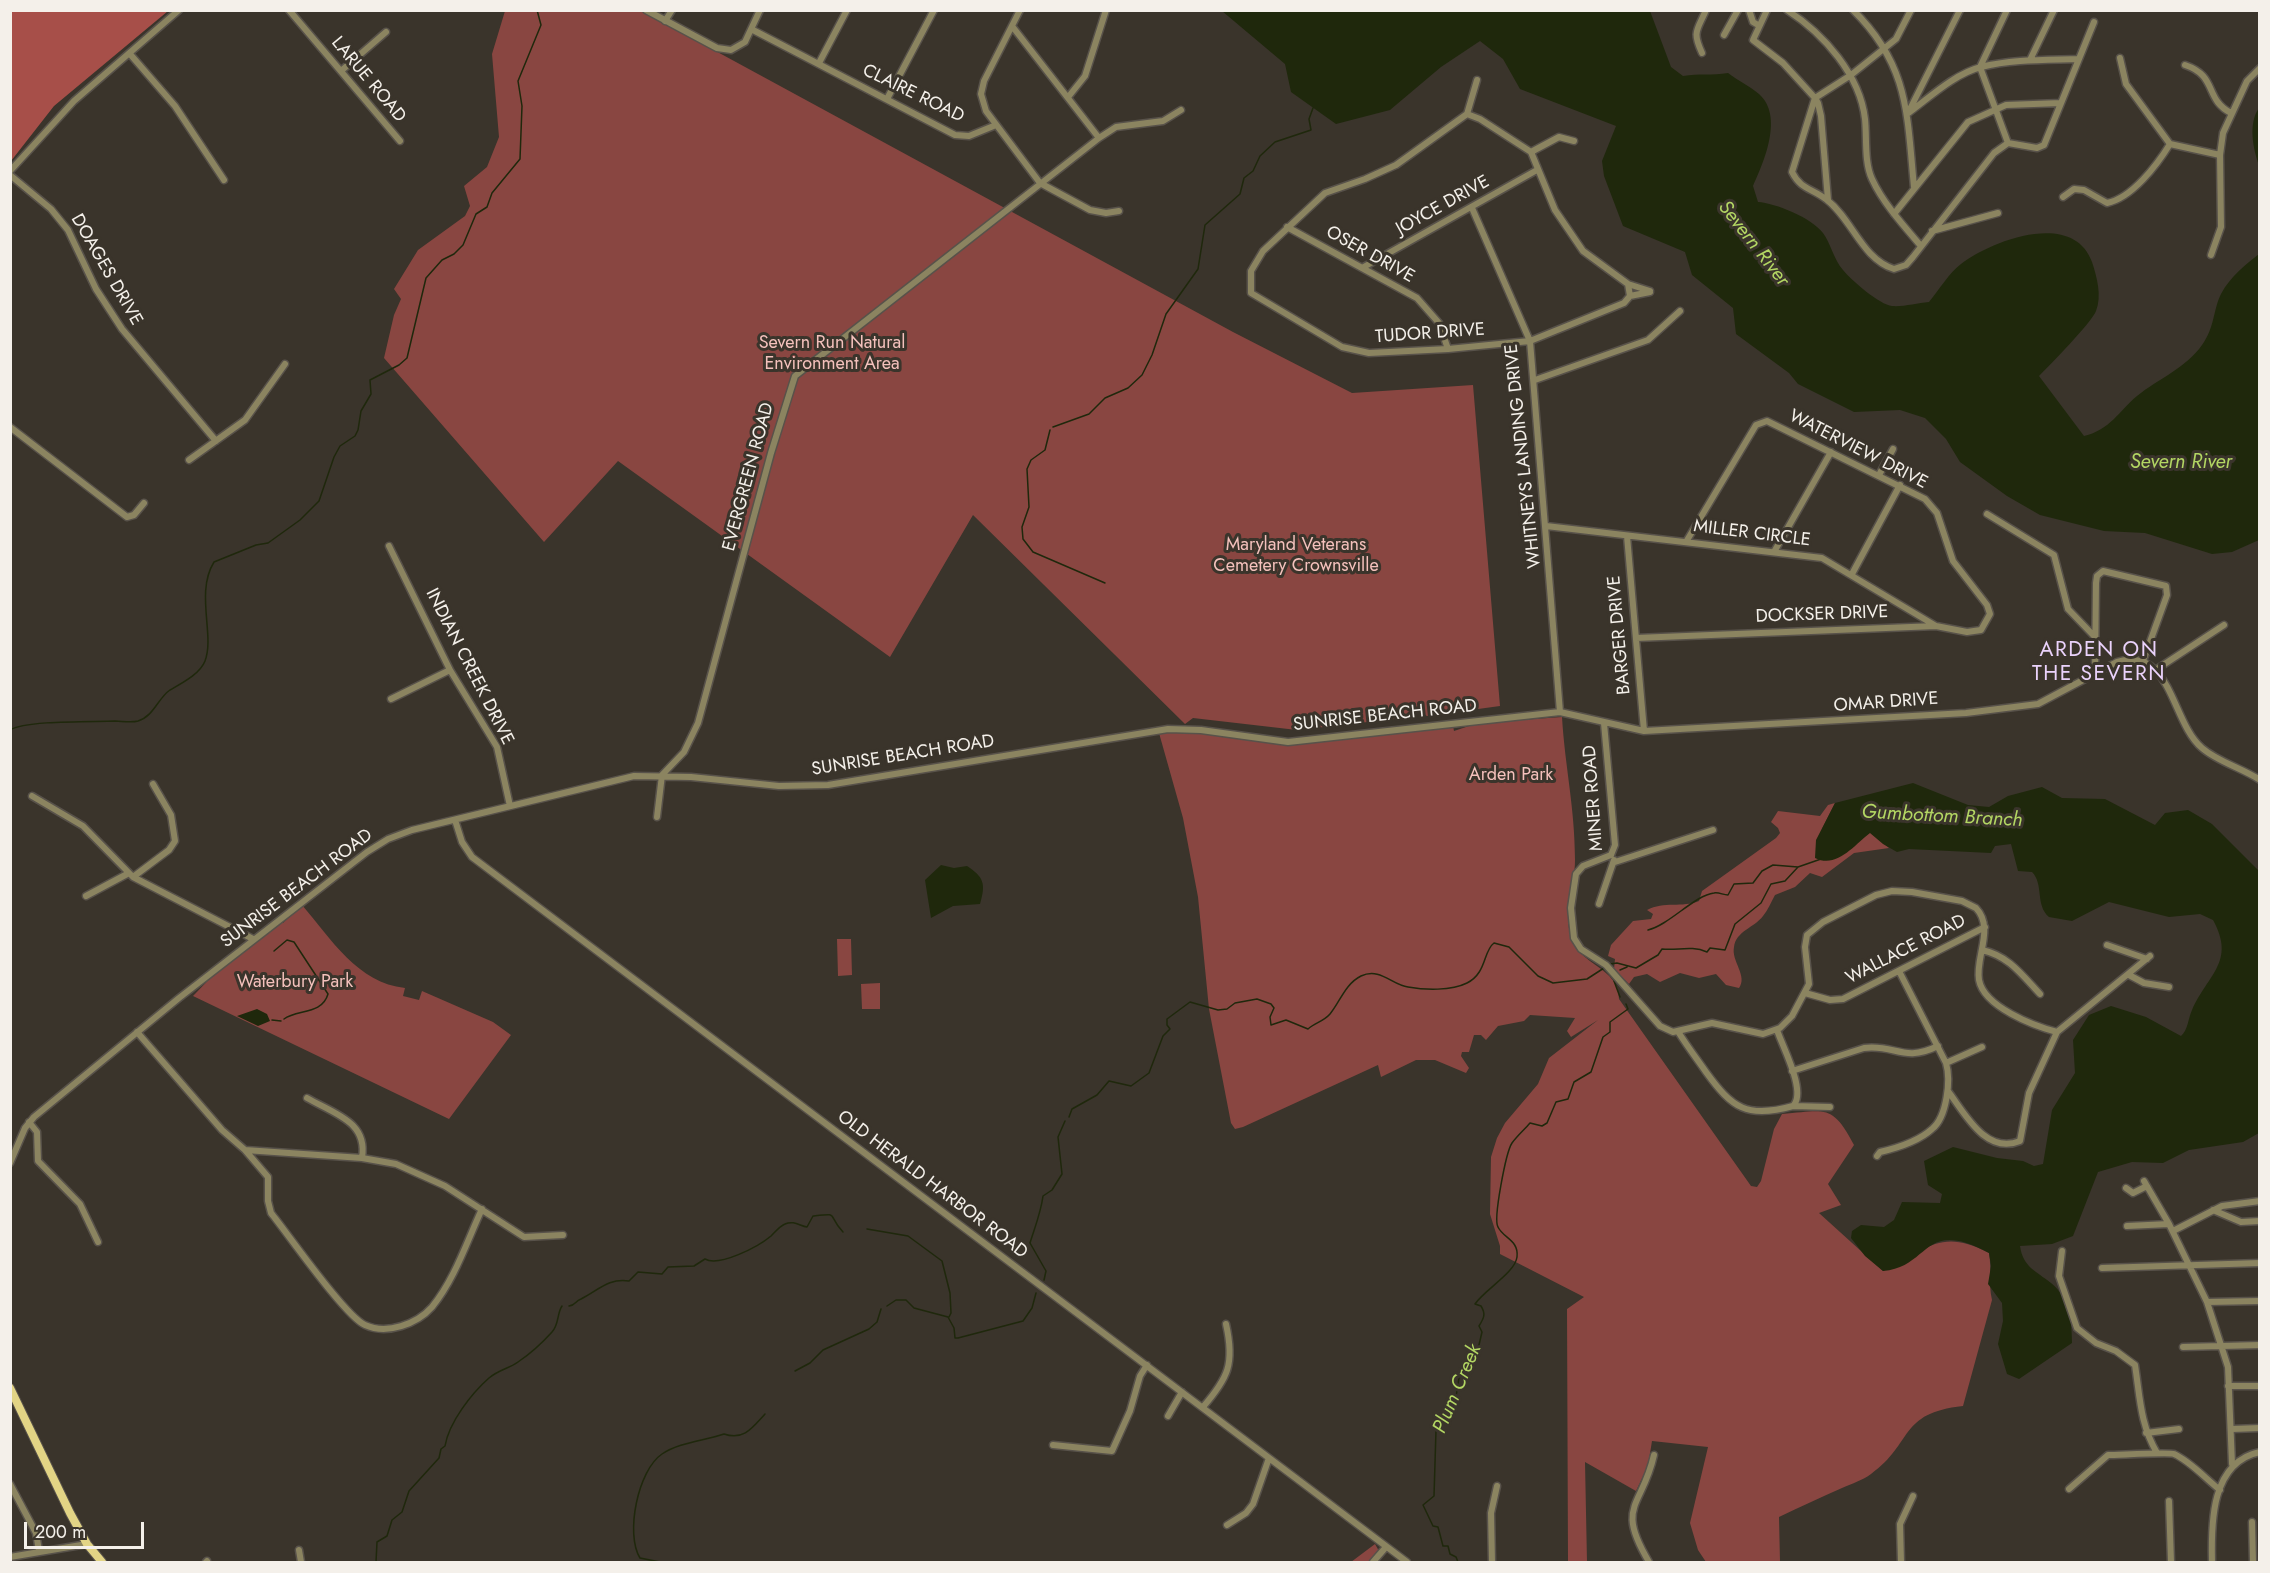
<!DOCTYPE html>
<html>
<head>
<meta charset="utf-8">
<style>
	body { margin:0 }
	#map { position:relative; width:2270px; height:1573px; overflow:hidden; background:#3a342b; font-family:Jost,sans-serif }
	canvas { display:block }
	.frame { position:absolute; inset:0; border:12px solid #f4f0ea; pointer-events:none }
	.scale { position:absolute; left:24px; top:1522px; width:120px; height:27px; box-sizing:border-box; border:3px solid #f4f0ea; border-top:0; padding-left:8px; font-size:18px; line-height:21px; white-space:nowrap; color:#f4f0ea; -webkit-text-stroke:4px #3a342b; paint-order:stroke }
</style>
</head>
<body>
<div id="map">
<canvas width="2270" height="1573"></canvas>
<div class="frame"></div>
<div class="scale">200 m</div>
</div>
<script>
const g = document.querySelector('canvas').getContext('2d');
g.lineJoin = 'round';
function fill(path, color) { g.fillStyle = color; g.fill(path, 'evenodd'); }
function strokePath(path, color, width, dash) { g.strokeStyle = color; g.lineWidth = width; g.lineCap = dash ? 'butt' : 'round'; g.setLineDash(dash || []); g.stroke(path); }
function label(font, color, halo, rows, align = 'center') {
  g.font = font + ' Jost,sans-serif'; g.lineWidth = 6; g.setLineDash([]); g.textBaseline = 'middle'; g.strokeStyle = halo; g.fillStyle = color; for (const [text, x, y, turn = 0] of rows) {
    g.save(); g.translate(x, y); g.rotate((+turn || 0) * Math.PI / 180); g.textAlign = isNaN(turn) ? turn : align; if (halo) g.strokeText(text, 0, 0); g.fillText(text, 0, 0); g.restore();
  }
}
fill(new Path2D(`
	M505 11H642L1233 332 1352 393 1473 385 1500 706 1427 716 1421 713 1406 714 1403 718 1297 730 1193 718 1185 724 973 515 890 657 618 461 544 542 384 358 394 315 401 299 394 289 418 250 465 216 470 206 464 186 487 167 499 137 492 54Z
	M1562 717C1565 767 1575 808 1575 860 1575 886 1563 910 1571 937 1578 965 1619 967 1619 999L1751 1186 1757 1187 1761 1181 1774 1129 1782 1114C1825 1111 1832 1103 1854 1145L1828 1184 1841 1205 1819 1213 1883 1271C1927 1250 1940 1227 1989 1253 1992 1270 1988 1282 1992 1300L1963 1406C1898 1413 1914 1443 1871 1474 1863 1480 1851 1484 1842 1488 1821 1497 1800 1507 1779 1517L1780 1562H1706L1698 1550 1690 1523 1708 1447 1652 1441 1648 1466 1636 1491 1585 1462 1587 1562H1568L1567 1309 1584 1297 1500 1254V1246L1490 1214 1491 1157 1497 1138 1505 1123 1538 1084 1549 1058 1598 1020 1571 1037 1567 1031 1575 1018 1530 1015 1524 1021 1498 1026 1486 1040 1481 1035H1474L1469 1052H1462L1461 1056 1469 1068 1466 1073 1435 1060H1416L1381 1077 1378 1065 1243 1127 1235 1129 1231 1123 1209 1009 1198 897 1183 818 1159 733 1186 731 1276 743 1453 726 1454 731 1478 723Z
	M1835 803 1822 829 1864 837 1870 832 1889 848 1854 853 1822 877 1810 873 1795 887 1775 895C1771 902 1768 910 1763 916 1754 928 1736 931 1734 947 1731 961 1748 976 1739 988L1726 985 1716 974 1699 978 1680 973 1660 982 1647 974 1634 977 1629 984 1614 969 1615 959 1608 956 1611 945 1633 921 1651 919 1653 914 1647 910C1664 901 1682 908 1699 901L1702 891 1776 838 1780 833 1778 828 1771 822 1778 811 1820 816 1828 805Z
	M302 905C331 939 358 983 405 988L403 996 419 1000 422 991 493 1022 511 1035 449 1119 193 996 220 968 277 923H283Z
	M837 939H851L852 975 838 976Z
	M880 983V1009H862L861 984Z
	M1375 1544 1379 1551 1368 1562H1351Z`), '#894641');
fill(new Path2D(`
	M11 10H168V11L54 106 11 161Z`), '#a74f49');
fill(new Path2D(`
	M1222 11H1650L1671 67 1683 76C1699 73 1712 76 1728 73 1738 81 1750 86 1759 94 1784 116 1764 162 1753 186L1758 202C1775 203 1812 218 1823 233 1831 244 1834 260 1843 270 1851 280 1880 305 1892 306 1903 307 1917 303 1929 302 1939 290 1949 273 1961 264 1993 240 2073 210 2092 262 2097 277 2102 296 2096 311 2092 322 2049 366 2039 376L2084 436C2110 430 2119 411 2137 396 2158 379 2186 368 2202 345 2215 327 2213 310 2221 294 2230 277 2245 265 2259 254V540L2232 552 2212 554 2145 533 2104 531 2040 515 2007 496 1960 462 1946 439 1925 418 1900 410 1854 412 1798 384 1789 373 1736 334 1733 308 1692 275 1685 252 1623 226 1604 176 1602 161 1616 126 1520 89 1503 59 1480 41 1441 67 1390 110 1336 124 1291 92 1285 64Z
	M2259 108H2260L2259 165C2253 149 2248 123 2259 108Z
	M1913 783 1968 805 1989 807 2008 796 2042 787 2062 798 2105 799 2155 825 2165 813 2188 810 2212 824 2259 871V1133L2243 1142 2189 1150 2163 1163 2132 1162 2098 1172 2073 1236 2052 1244 2020 1246C2023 1267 2036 1271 2051 1283 2069 1297 2072 1322 2072 1343L2019 1379 2007 1374 1998 1344 2003 1321 2002 1303 1988 1284 1991 1266 1989 1253C1922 1217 1931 1267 1883 1271L1865 1256 1851 1238 1852 1231 1861 1225 1884 1227 1894 1220 1902 1202 1940 1203 1942 1194 1928 1185 1924 1161 1953 1147 1997 1158 2023 1161 2034 1166 2043 1164 2052 1110 2075 1073 2073 1040 2089 1015 2111 1006 2146 1017 2181 1036C2188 1030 2188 1019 2192 1010 2208 974 2236 962 2213 920L2200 914 2169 917 2109 902 2072 921 2049 917C2035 905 2044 884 2032 872L2018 871 2011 844 1995 846 1991 853 1909 849 1897 852 1883 844 1870 833C1854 845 1837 869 1815 858L1816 840 1835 803Z
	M941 865 954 868 967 866C984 877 986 884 980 904L953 906 931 918 925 880Z
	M257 1009 267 1014 270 1021 258 1026 237 1016Z`), '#1f280c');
strokePath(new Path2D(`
	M1053 427 1089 414 1105 398 1128 388 1142 375 1152 355 1166 314 1198 269 1205 225 1240 194 1244 178 1253 171 1260 156 1275 142 1311 130 1309 119 1313 108
	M1050 430 1045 450 1031 460 1027 469 1029 507 1022 527 1023 539 1033 552 1105 583
	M10 730C26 720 93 722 115 721 121 721 131 723 138 721 154 716 158 698 170 690 182 683 200 674 205 661 215 635 195 593 214 562L256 545 268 543 300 520 319 501 334 457 340 446 355 436 358 430 361 411 371 394 370 380 399 365 407 358 426 278 442 260 454 254 463 245 476 214 487 207 492 193 520 159 522 106 518 81 541 25 537 10
	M1648 930C1669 925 1695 895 1714 893 1719 892 1723 895 1728 895L1734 884 1753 883 1762 871 1773 865 1798 867
	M274 951 287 940 294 942 328 994C322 1015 297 1009 284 1019
	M1610 964 1617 963 1636 968 1658 955 1662 949C1677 951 1691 945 1707 952L1710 948 1725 950 1735 924 1761 903 1771 884 1785 881 1798 867 1821 859
	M1620 970 1627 967
	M1614 981 1620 997
	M272 1020 281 1021
	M1069 1117 1072 1109 1097 1095 1109 1081 1131 1086 1149 1073 1163 1036 1170 1029 1167 1025V1019L1190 1002 1218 1010 1227 1009 1235 1003 1257 999 1271 1004 1274 1008 1270 1017 1271 1025 1286 1020 1308 1029C1315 1023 1324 1021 1330 1014 1340 1002 1345 984 1361 976 1380 967 1392 985 1408 987 1425 990 1451 991 1467 983 1487 973 1483 951 1494 943L1509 947 1538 976 1553 983 1587 979 1604 968
	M867 1229 908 1236 942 1261 950 1293 951 1313 949 1317
	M1044 1280 1046 1271 1030 1243C1035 1227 1041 1212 1043 1196L1052 1190 1062 1174 1058 1137 1065 1121
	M569 1306C576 1305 575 1301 581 1299 599 1290 608 1278 629 1281L638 1272 662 1274 668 1267 694 1266 705 1259C719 1267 758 1247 771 1236 775 1232 780 1226 785 1224 794 1220 800 1226 807 1227L813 1216C841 1213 826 1214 843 1232
	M887 1306 896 1300H906L914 1308 948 1317 954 1328 955 1338H958L1023 1321 1032 1308 1036 1293
	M795 1371 810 1363 823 1350 869 1329 877 1322 881 1309
	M376 1562 377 1542 387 1536 392 1520 402 1512 409 1491 439 1458 441 1449 445 1446C449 1422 472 1393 489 1378 498 1370 510 1368 518 1362 530 1354 543 1342 552 1332 559 1325 557 1313 562 1306
	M660 1562 640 1558C625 1534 638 1470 662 1454 680 1442 704 1441 724 1434 744 1441 753 1427 765 1414
	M1458 1562 1456 1557 1450 1554 1448 1546H1443L1438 1527 1433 1526 1423 1505 1434 1496 1436 1430 1456 1397 1459 1378 1479 1345 1482 1332 1479 1326C1484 1318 1486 1314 1481 1306L1475 1304C1484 1290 1515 1273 1517 1257 1519 1240 1503 1238 1498 1227 1493 1219 1506 1152 1512 1143 1517 1136 1524 1130 1530 1123L1542 1126 1547 1123 1556 1102 1568 1099 1574 1082 1591 1072 1603 1037 1610 1032V1022L1628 1009 1626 1004`), '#1f280c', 1.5);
const minor = new Path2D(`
	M289 10 400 141
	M646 10 717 48 731 50 745 42 760 10
	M1020 10 984 81 981 94 986 111 1040 183 1090 210 1106 213 1119 211
	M1749 10 1753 22 1758 25
	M1767 10 1753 40 1783 63 1815 98 1792 172C1801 190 1812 188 1827 200 1852 219 1862 259 1894 269L1906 265 1913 257 1994 153 2008 143 2037 148 2044 145 2094 22
	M1787 10C1824 34 1860 75 1865 119 1867 137 1864 162 1872 179 1883 203 1903 225 1921 246
	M1853 10C1909 65 1907 114 1914 187
	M2007 10 1980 67 2008 143
	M665 21 672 10
	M1012 26 1099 138
	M753 30 955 135 969 136 996 125
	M1724 35 1738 10
	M1702 53C1692 31 1697 31 1706 10
	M130 54 175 106 224 180
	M2120 58 2126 84 2170 144
	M2030 60 2054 10
	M819 63 847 10
	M2185 65C2218 76 2204 99 2231 113
	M341 71 386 32
	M1069 96 1085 76 1106 10
	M887 99 934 10
	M1909 111 1960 10
	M1467 114 1477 80
	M1907 114C1929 98 1954 74 1981 67 2012 59 2047 60 2078 59
	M2170 144 2220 155
	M1531 152 1559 137 1574 141
	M10 171 74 101 179 10
	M10 175 51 209 68 230 96 289 122 329 216 441
	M2063 197 2074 189 2084 190 2107 203C2132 198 2157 165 2170 144
	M1828 200 1821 116 1818 103 1815 98 1851 75 1896 39 1911 10
	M1472 208 1530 341 1560 712
	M1894 214 1968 122 2006 105 2061 103
	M1287 227 1417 298 1439 323 1448 349
	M1932 231 1998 213
	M2211 255 2221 227 2220 155 2223 133 2247 81 2260 68
	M1362 268 1537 170
	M1628 284 1650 291
	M1630 296 1628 284 1583 251 1555 210 1531 152 1480 119 1467 114 1396 165 1365 179 1325 193 1263 251 1251 271V293L1342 347 1369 353 1448 349 1530 341 1624 303 1630 296 1650 292
	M1535 380 1648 340 1680 311
	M10 427 127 517 134 515 144 503
	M189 460 245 420 285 364
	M1879 475 1893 449
	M1987 514 2054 555 2068 609 2095 637
	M1546 526 1822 558 1936 626
	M1627 536 1644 731
	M389 546 450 670 497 747 510 806
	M1774 552 1831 452
	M1852 574 1900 485
	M1636 638 1936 626 1967 632 1981 630 1990 614 1987 605 1953 561 1937 513 1925 499 1767 421 1756 425 1686 542
	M2157 669 2224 625
	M2095 673 2096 583 2097 576 2103 571 2166 586 2167 595 2143 661
	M391 699 450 670
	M1604 723 1615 845 1611 855
	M32 796 83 826 133 877 253 939
	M657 817 662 775 684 752 698 723 771 453 795 376 1099 138 1116 127 1163 121 1181 110
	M455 820 462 842 472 857 1407 1562
	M1611 855 1583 866 1576 874 1571 908 1574 938 1581 949 1606 965 1660 1026 1673 1032 1712 1023 1763 1034 1780 1028 1792 1016 1809 984 1805 947 1807 935 1823 922 1876 895 1892 891 1912 892 1962 901 1976 908C1995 928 1975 957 1979 980 1984 1007 2034 1026 2057 1032
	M1615 862 1713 830
	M133 877 169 850 175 841 171 815 153 784
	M86 896 129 873
	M1599 904 1614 860
	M2107 945 2147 959
	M1982 950C2009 956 2022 975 2040 994
	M2129 975 2144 983 2169 987
	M1805 993 1830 1000 1843 999 1985 927
	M137 1032 222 1130 245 1150 362 1158 396 1164 445 1186 524 1237 563 1235
	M1679 1033C1687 1046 1697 1059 1706 1072 1732 1108 1747 1119 1793 1106 1807 1092 1783 1048 1777 1030
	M1946 1063 1982 1047
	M1792 1071 1864 1048C1896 1044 1903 1063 1938 1046
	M1948 1091C1965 1114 1986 1155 2020 1141L2029 1093 2057 1032 2150 956
	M307 1098C335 1114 368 1122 362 1158
	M1793 1106 1830 1107
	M29 1122 37 1132 38 1161 80 1204 98 1242
	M245 1150 268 1177V1201L271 1213C288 1234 345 1316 365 1325 387 1335 417 1324 432 1307 455 1279 467 1241 482 1209
	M1877 1156 1880 1152C1897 1148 1919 1141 1932 1129 1947 1117 1951 1080 1946 1063L1899 971
	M10 1163 25 1128 34 1117 179 998 367 852 388 839 412 830 634 776 691 777 779 786 828 785 1168 729 1201 730 1288 742 1560 712 1644 731 1966 713 2038 704 2117 662C2172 646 2171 722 2202 748 2218 762 2242 768 2260 780
	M2144 1181 2169 1224
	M2126 1188 2133 1193 2147 1186
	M2213 1210 2241 1222 2260 1221
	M2127 1226 2169 1224 2207 1302 2228 1367 2232 1464
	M2173 1231 2222 1206 2260 1201
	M2062 1251 2059 1276 2077 1328 2096 1343 2116 1351 2135 1365C2140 1397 2140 1424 2157 1453
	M2102 1268 2260 1263
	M2207 1302 2260 1301
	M2183 1347 2260 1345
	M2228 1386H2260
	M1203 1407C1228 1378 1235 1364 1226 1324
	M1168 1416 1182 1392
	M2232 1429 2260 1428
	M2146 1433 2179 1429
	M1053 1445 1112 1451 1130 1411 1140 1376 1147 1365
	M10 1484 36 1533 39 1551
	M2069 1489 2108 1455C2118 1455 2169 1452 2174 1454 2190 1461 2206 1479 2220 1490
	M2169 1501 2171 1562
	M2252 1522 2253 1562
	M1227 1525 1246 1513 1253 1504 1269 1458
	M299 1550 301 1562
	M10 1557 87 1544
	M206 1562 207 1561
	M1373 1562 1386 1547
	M1492 1562 1491 1513 1497 1486
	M1649 1562C1615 1505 1642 1508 1654 1455
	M1901 1562 1900 1524 1913 1496
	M2212 1562C2211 1523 2211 1462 2260 1452`);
const major = new Path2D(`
	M10 1388 70 1513 87 1544 102 1562`);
strokePath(minor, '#58524a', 9);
strokePath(major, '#58524a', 10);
strokePath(minor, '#8b8460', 6);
strokePath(major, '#e2d485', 8);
label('18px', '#f4f0ea', '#3a342b', [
	["LARUE ROAD",368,80,50],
	["CLAIRE ROAD",913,94,26],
	["JOYCE DRIVE",1443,206,-29],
	["OSER DRIVE",1370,255,29],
	["DOAGES DRIVE",106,270,60],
	["TUDOR DRIVE",1430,334,-4],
	["WATERVIEW DRIVE",1858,450,27],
	["WHITNEYS LANDING DRIVE",1524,456,-96],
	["EVERGREEN ROAD",749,477,-75],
	["MILLER CIRCLE",1752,534,7],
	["DOCKSER DRIVE",1822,615,-2],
	["BARGER DRIVE",1620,635,-95],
	["INDIAN CREEK DRIVE",469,667,63],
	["OMAR DRIVE",1886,703,-4],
	["SUNRISE BEACH ROAD",1385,716,-6],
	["SUNRISE BEACH ROAD",903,756,-9],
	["MINER ROAD",1594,798,-94],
	["SUNRISE BEACH ROAD",297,889,-37],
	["WALLACE ROAD",1906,950,-27],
	["OLD HERALD HARBOR ROAD",932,1185,37]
]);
label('18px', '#f4c1bc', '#3a342b', [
	["Severn Run Natural",832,344],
	["Environment Area",832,365],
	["Maryland Veterans",1296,546],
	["Cemetery Crownsville",1296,567],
	["Arden Park",1511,776],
	["Waterbury Park",295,983]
]);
label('italic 20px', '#b3d663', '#3a342b', [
	["Severn River",1753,244,52],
	["Severn River",2181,463],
	["Gumbottom Branch",1942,817,3],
	["Plum Creek",1458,1389,-67]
]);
g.letterSpacing = '1.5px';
label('21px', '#ead2fb', '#3a342b', [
	["ARDEN ON",2099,651],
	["THE SEVERN",2099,675]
]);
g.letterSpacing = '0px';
</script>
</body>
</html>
